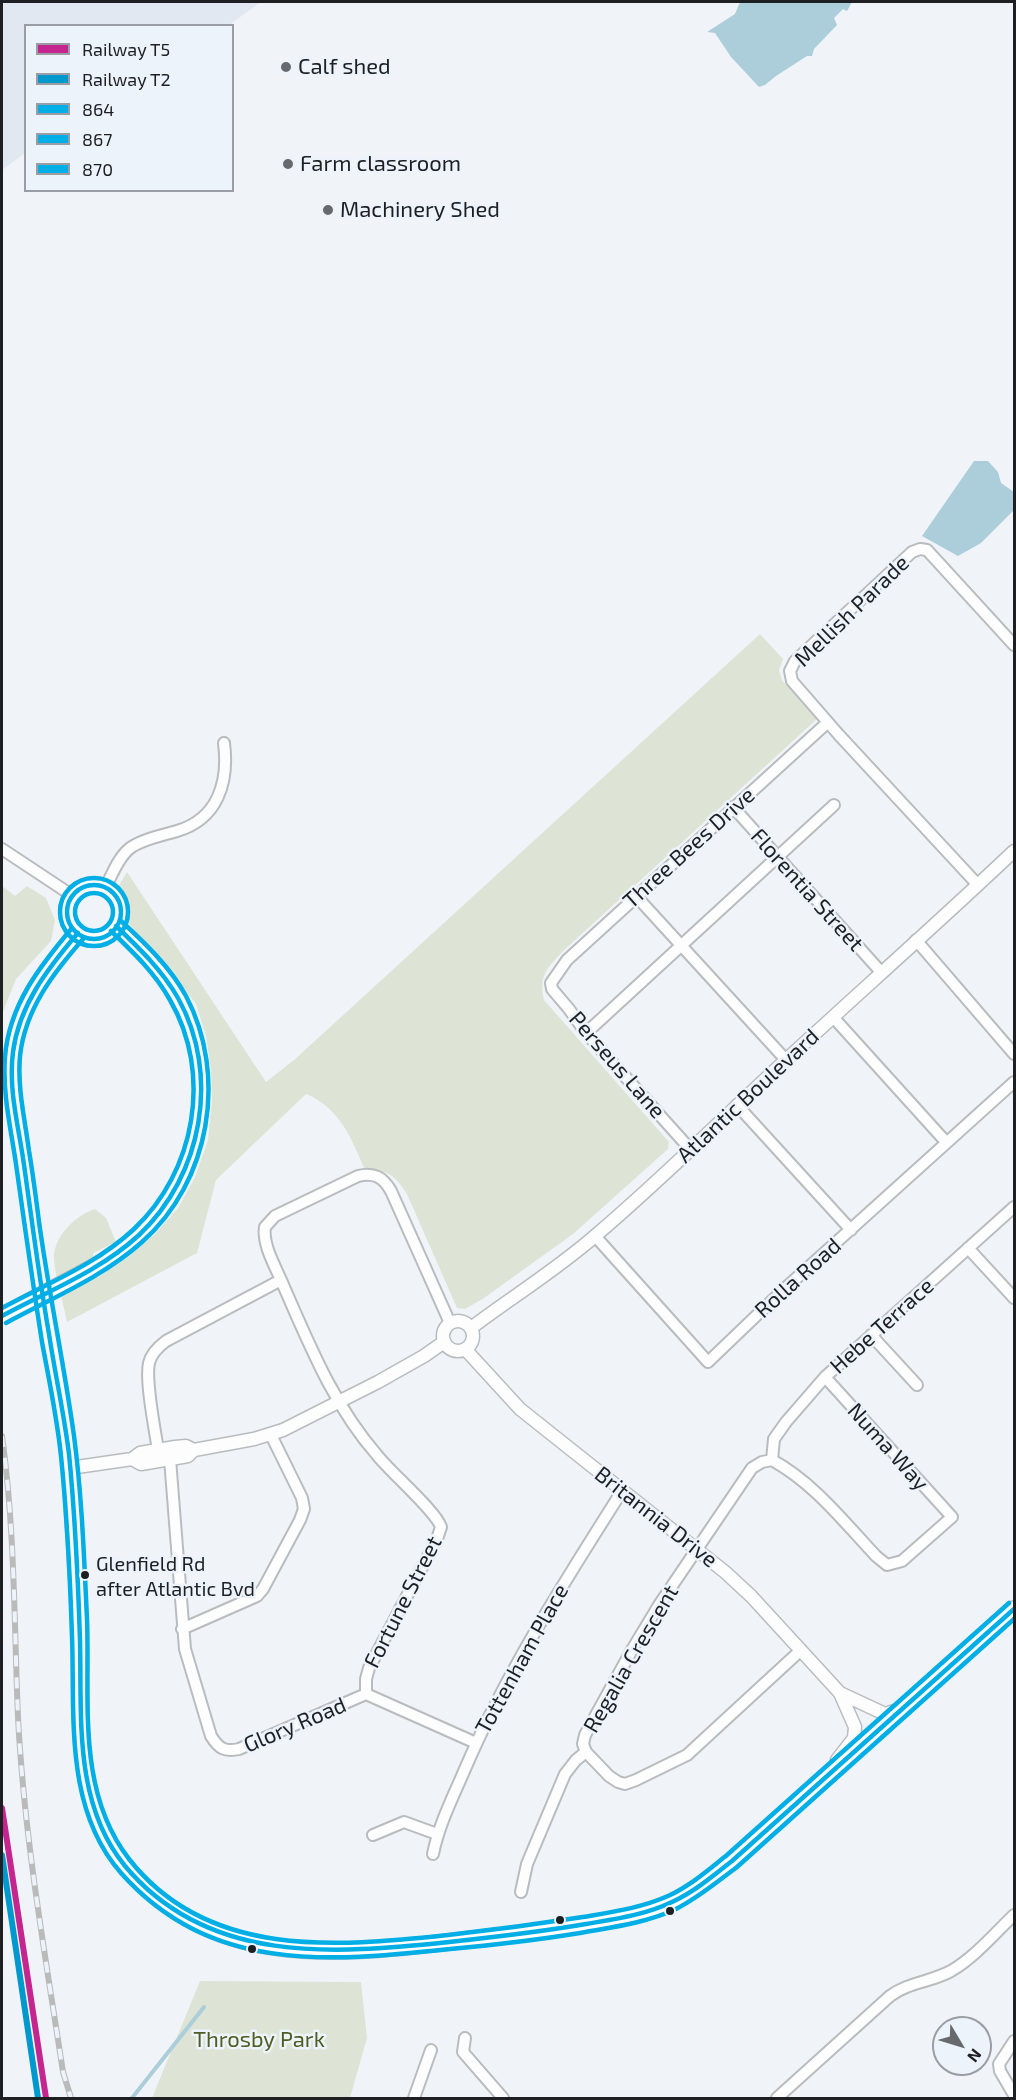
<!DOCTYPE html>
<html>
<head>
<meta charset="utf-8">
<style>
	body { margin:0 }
	#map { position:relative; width:1016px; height:2100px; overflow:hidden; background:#f0f4f8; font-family:"Exo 2",sans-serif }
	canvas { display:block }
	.frame { position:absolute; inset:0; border:3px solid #1d1f22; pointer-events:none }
	.legend { position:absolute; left:24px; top:24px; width:210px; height:168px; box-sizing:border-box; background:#edf3fb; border:2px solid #9a9ea4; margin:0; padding:8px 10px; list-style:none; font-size:18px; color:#1d1f22 }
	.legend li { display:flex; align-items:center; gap:12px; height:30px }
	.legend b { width:30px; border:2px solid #9a9ea4 }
	.north { position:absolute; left:932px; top:2016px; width:60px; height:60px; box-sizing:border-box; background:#edf3fb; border:2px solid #9a9ea4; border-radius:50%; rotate:128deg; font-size:16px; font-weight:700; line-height:24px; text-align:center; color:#1d1f22 }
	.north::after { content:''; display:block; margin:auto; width:21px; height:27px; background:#676a6d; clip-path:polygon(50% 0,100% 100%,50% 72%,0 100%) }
</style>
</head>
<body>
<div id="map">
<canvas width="1016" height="2100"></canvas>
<div class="frame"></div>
<ul class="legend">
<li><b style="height:8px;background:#c4258f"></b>Railway T5</li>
<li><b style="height:8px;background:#0098cd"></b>Railway T2</li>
<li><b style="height:8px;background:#01aee5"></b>864</li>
<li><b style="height:8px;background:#01aee5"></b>867</li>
<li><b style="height:8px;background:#01aee5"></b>870</li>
</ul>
<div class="north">N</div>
</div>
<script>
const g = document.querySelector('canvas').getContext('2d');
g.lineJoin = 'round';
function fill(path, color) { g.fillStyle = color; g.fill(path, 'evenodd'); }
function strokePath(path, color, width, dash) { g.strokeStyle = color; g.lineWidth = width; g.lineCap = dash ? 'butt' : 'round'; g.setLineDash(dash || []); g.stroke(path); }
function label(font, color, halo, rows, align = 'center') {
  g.font = font + ' "Exo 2",sans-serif'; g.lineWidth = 5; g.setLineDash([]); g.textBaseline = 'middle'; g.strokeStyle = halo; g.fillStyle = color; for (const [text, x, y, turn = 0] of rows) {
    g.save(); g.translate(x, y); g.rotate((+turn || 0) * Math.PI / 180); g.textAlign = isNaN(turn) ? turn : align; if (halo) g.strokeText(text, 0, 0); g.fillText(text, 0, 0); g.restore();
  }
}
fill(new Path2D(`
	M2 2H261L229 25 26 26 25 153 2 170Z`), '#e1e8f2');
fill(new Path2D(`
	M760 634 783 659 779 670 782 680 817 719 562 952C546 970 539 975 544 1000L669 1142 668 1149 573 1234 484 1298 465 1309 457 1308 407 1194C394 1174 389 1171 365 1170 351 1138 340 1108 306 1094L216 1180 197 1253 67 1322C64 1304 54 1274 54 1257 54 1236 76 1215 95 1209L106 1218 116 1242 93 1253 97 1278 124 1260 155 1234 178 1208 195 1177 208 1140 212 1099 211 1070 206 1036 196 1004 169 969 141 941 128 922 126 905 118 887 127 872 266 1082 294 1060Z
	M2 886 15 896 27 886 46 898 55 920 51 941 16 979 2 1014Z
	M200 1981 361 1982 367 2038 350 2098H152Z`), '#dde4d5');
fill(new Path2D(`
	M740 2H852L847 11 843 9 834 18 837 25 814 49 812 56H807L776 76 765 85 759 87 731 57 715 33 707 32 735 14Z
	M974 461H988L998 472 1001 483 1014 492V510L981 543 958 556 922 536Z`), '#accdda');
strokePath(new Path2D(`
	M132 2098 204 2007`), '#accdda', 4);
const minor = new Path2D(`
	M733 807 881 972
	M2 849 73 896
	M978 885 839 735 792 681 790 671 795 661 912 552 920 549 927 550 1014 645
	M105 888C112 875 118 858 129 849 139 840 164 835 177 831 218 819 229 782 224 743
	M636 896 786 1060
	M916 940 1014 1054
	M833 1017 946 1142
	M586 1033 834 805
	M737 1105 851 1230
	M691 1150 586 1033 569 1009 552 989 551 983 567 960 827 723
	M595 1236 708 1362 780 1293 1014 1082
	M968 1248 1014 1298
	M871 1335 917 1385
	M158 1450C155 1430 145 1381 149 1363 151 1354 158 1347 166 1341L281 1280
	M170 1459 185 1649 211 1736C219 1749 225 1752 239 1749L366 1694 476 1743
	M772 1460 774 1439 786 1422 825 1377 1014 1207
	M182 1629 257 1596 263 1589 300 1520 304 1509 302 1498 271 1435
	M801 1650 687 1755 636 1780 625 1784 618 1782 609 1776 586 1752 583 1744 585 1735 633 1648 659 1605 752 1468 762 1462 772 1460C814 1483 844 1522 876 1556L887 1565 902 1561 952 1517 825 1377
	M366 1694V1679L369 1668 437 1539 441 1527C436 1511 390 1472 377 1455 334 1406 310 1346 284 1287 277 1269 262 1246 265 1227L275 1216 358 1176C374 1172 383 1177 391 1191L450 1323
	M373 1835 404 1822 437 1834
	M433 1854C439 1824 453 1797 465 1769 507 1671 565 1581 622 1491
	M521 1892 527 1864 565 1774 576 1760 586 1752
	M465 2038 463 2052 503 2098
	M1014 2041 999 2064 1000 2071 1014 2095
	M414 2098 431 2050
	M777 2098 890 1996C909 1982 931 1982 951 1971 975 1957 995 1933 1014 1915`);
const tertiary = new Path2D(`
	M443 1336a15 15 0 1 1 30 0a15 15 0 1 1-30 0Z
	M471 1328C512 1297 556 1270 595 1236 661 1180 722 1119 786 1060 862 990 939 922 1014 851
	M465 1349 520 1409 725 1572 751 1596 840 1693 855 1727 854 1738 837 1760
	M132 1459 141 1464 188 1456 194 1450 254 1439 283 1430 378 1382 424 1356 444 1342
	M70 1468 132 1459 140 1453 175 1447 186 1446 194 1450
	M840 1693 885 1714 900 1709`);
const secondary = new Path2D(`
	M67 912a27 27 0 1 1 54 0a27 27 0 1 1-54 0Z
	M78 933C46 969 19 1003 13 1052 9 1089 19 1128 24 1165 32 1224 40 1283 50 1342 57 1384 67 1427 70 1470 73 1527 78 1584 80 1640 82 1718 72 1802 125 1866 209 1967 332 1956 449 1942 489 1938 529 1933 569 1927 603 1921 641 1917 672 1902 694 1892 713 1876 732 1861L1014 1609
	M103 1262C115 1253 128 1245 139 1235 199 1180 218 1085 185 1011 169 977 143 951 116 926`);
strokePath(minor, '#b9bcbf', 14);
strokePath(tertiary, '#b9bcbf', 15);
strokePath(secondary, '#b9bcbf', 18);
strokePath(minor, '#fdfdfe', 10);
strokePath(tertiary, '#fdfdfe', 12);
strokePath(secondary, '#fdfdfe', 15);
const rail = new Path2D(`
	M2 1436C15 1529 14 1623 18 1717 24 1836 45 1954 63 2072L71 2098`);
strokePath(rail, '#bababb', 6);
strokePath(rail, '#edf3fb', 4, [11]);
const secondaryBridge = new Path2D(`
	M2 1316 103 1262`);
strokePath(secondaryBridge, '#b9bcbf', 18, []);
strokePath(secondaryBridge, '#fdfdfe', 15);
strokePath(new Path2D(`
	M67 912a27 27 0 1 1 54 0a27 27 0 1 1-54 0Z
	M78 933C48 968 19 1005 13 1052 8 1090 19 1128 24 1165 32 1221 39 1277 49 1334 55 1374 64 1413 69 1454 75 1515 78 1578 80 1640 82 1716 73 1803 125 1866 208 1965 333 1954 449 1942 495 1937 540 1932 586 1924 615 1919 645 1915 672 1902 694 1892 713 1876 732 1861L1014 1609
	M2 1316C48 1291 100 1271 139 1235 202 1176 221 1075 178 998 162 970 139 948 116 926`), '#01aee5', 4.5);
strokePath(new Path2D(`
	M60 912a34 34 0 1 1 68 0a34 34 0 1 1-68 0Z
	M72 928C40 966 9 1005 5 1057 2 1095 12 1133 17 1171 25 1228 33 1285 42 1342 49 1380 57 1417 61 1456 67 1515 70 1576 72 1636 75 1716 64 1808 121 1873 210 1973 328 1962 450 1949 493 1945 537 1940 580 1933 613 1927 646 1923 676 1909 698 1898 717 1882 737 1867L1014 1619
	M6 1323C52 1298 103 1277 142 1242 210 1182 228 1076 186 996 170 967 145 943 121 921`), '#01aee5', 4.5);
strokePath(new Path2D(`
	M75 912a19 19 0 1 1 38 0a19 19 0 1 1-38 0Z
	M84 938C54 972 25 1009 20 1056 17 1087 25 1120 29 1151 33 1175 36 1198 39 1222 49 1294 64 1364 74 1436 82 1496 84 1558 87 1619 90 1699 76 1791 129 1859 207 1959 336 1947 448 1935 493 1930 538 1924 583 1917 612 1912 641 1908 668 1896 690 1886 708 1870 727 1855L1009 1603
	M2 1308C46 1284 97 1264 134 1229 195 1172 213 1074 170 1000 155 973 133 952 111 931`), '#01aee5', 4.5);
strokePath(new Path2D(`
	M2 1808 46 2098`), '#c4258f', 6);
strokePath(new Path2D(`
	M2 1855 38 2098`), '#0098cd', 6);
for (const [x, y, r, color] of [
	[286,67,6,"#676a6d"],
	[288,164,6,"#676a6d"],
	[328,210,6,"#676a6d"],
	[85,1575,5,"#1d1f22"],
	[670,1911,5,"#1d1f22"],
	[560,1920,5,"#1d1f22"],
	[252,1949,5,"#1d1f22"]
]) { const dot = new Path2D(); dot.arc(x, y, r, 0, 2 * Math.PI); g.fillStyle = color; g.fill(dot); strokePath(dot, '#edf3fb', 2); }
label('20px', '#1d1f22', '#edf3fb', [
	["Glenfield Rd",96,1564],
	["after Atlantic Bvd",96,1589]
], 'left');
label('22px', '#1d1f22', '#edf3fb', [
	["Calf shed",298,67],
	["Farm classroom",300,164],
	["Machinery Shed",340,210]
], 'left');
label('22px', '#1d1f22', '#edf3fb', [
	["Mellish Parade",852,611,-44],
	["Three Bees Drive",689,848,-42],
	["Florentia Street",807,890,48],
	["Perseus Lane",617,1065,49],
	["Atlantic Boulevard",748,1096,-43],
	["Rolla Road",798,1278,-42],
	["Hebe Terrace",882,1326,-42],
	["Numa Way",888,1447,48],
	["Britannia Drive",656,1517,38],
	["Fortune Street",403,1602,-63],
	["Tottenham Place",522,1659,-61],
	["Regalia Crescent",631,1659,-60],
	["Glory Road",295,1725,-23]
]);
label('22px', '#4f5d23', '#edf3fb', [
	["Throsby Park",259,2040]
]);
</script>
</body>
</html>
